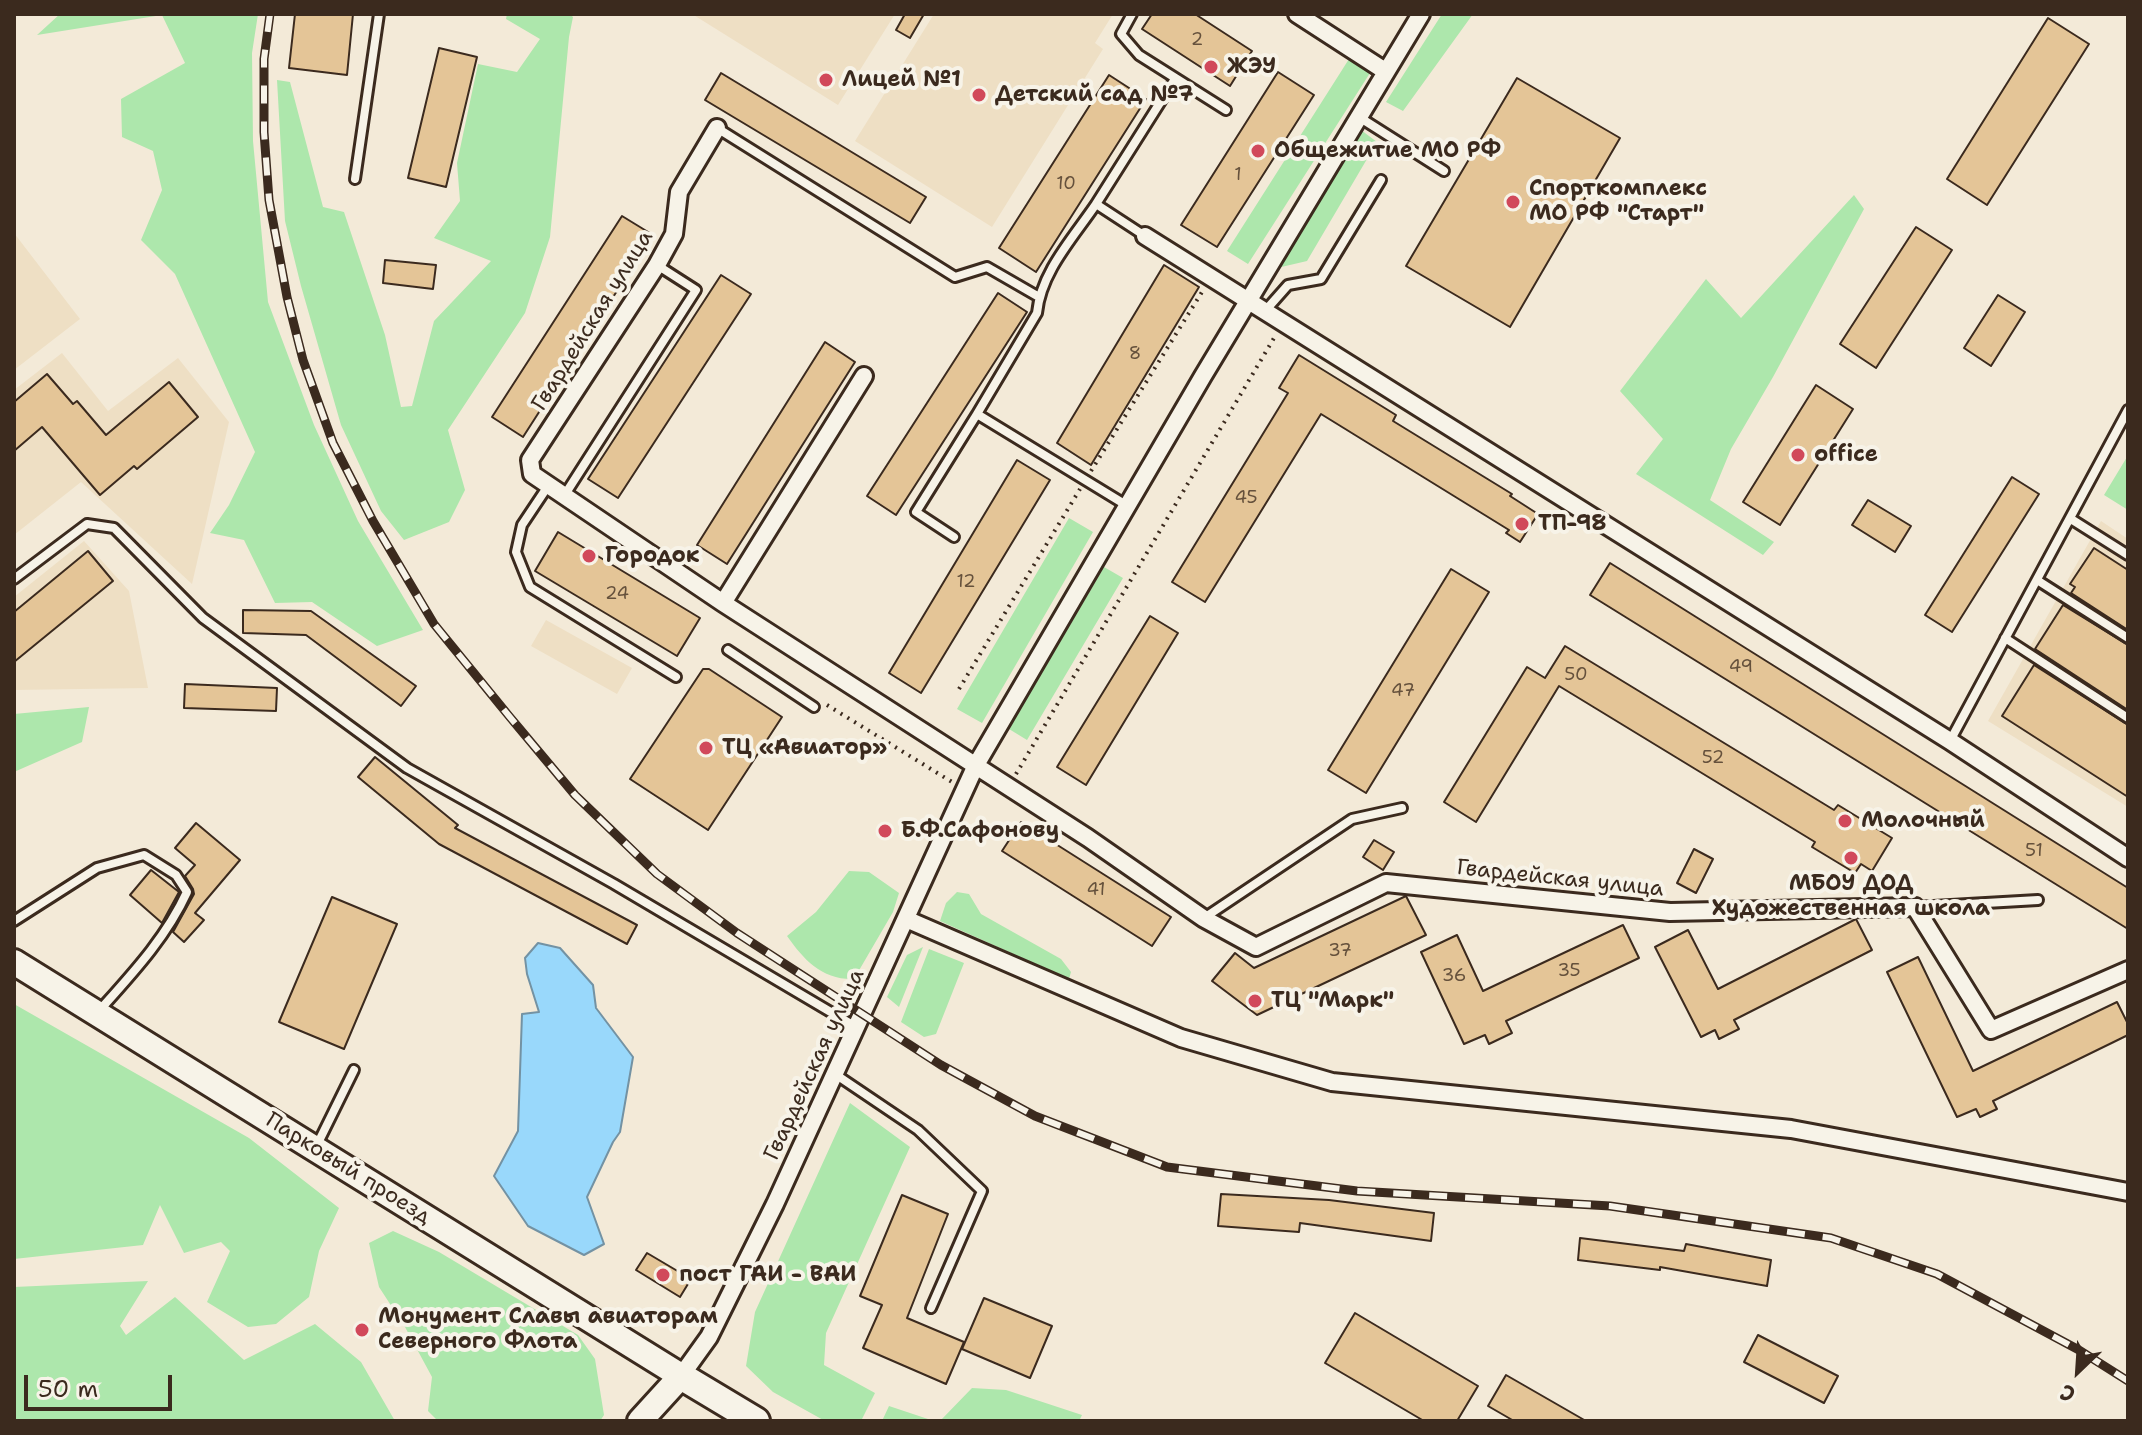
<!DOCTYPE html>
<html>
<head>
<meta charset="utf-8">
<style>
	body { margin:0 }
	#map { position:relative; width:2142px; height:1435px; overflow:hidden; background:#f3ead8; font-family:"Shantell Sans",sans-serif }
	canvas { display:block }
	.frame { position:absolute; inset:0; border:16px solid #3b2a1e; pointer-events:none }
	.north { position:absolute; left:2038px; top:1331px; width:80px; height:80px; -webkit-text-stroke:6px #f7f3e8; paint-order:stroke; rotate:205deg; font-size:22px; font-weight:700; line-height:32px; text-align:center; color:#3b2a1e }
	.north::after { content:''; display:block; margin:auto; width:28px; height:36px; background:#3b2a1e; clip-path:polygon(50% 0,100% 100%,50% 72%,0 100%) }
	.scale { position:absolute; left:24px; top:1375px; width:148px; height:36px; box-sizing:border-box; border:4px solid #3b2a1e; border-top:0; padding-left:10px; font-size:24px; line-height:28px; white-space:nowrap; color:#3b2a1e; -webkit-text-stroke:6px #f7f3e8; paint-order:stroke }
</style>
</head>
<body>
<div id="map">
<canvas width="2142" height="1435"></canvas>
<div class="frame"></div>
<div class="north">С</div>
<div class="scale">50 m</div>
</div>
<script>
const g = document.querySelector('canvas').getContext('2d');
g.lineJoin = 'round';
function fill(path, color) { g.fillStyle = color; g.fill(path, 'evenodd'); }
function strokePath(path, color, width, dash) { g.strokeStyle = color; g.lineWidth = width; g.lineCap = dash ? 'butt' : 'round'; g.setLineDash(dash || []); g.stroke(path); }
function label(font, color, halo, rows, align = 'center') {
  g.font = font + ' "Shantell Sans",sans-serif'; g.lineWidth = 8; g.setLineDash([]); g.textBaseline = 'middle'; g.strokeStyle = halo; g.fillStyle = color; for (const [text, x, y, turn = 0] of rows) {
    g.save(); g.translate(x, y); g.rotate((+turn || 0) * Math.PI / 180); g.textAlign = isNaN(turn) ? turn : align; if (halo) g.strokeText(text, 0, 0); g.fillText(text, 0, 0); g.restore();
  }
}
fill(new Path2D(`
	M692 14H895L838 105Z
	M934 14H1113L1095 43 1103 49 992 227 855 141Z
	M14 233 80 319 14 370Z
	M62 353 108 411 178 358 229 422 192 584 81 482 14 535V390Z
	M2101 521 2128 539V807L1988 721Z
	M84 541 129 591 148 688 14 690V597Z
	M546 620 632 668 617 694 531 646Z`), '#eedfc4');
fill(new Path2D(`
	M60 14H258L252 53 253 141 268 302 314 425 358 521 423 630 377 646 312 602 275 603 244 540 210 533 229 505 255 452 175 274 141 240 162 190 153 151 122 137 121 99 185 63 162 15 37 35Z
	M507 14H570L573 17 569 37 550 237 525 313 448 430 465 490 449 522 404 540 381 511 341 425 301 286 285 221 277 80 290 82 323 207 344 212 385 335 401 407 412 406 434 321 491 261 434 238 460 201 457 163 478 64 517 72 540 39 506 19Z
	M1442 14H1473L1403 111 1386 102Z
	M1349 59 1370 73 1248 264 1227 251Z
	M1361 130 1377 142 1307 261 1277 268Z
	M1854 195 1864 209 1773 377 1731 449 1710 500 1774 542 1763 555 1636 474 1663 439 1620 391 1706 279 1741 318Z
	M2127 457H2128V510L2104 495Z
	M1069 518 1093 532 982 723 957 709Z
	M1104 567 1123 578 1027 740 1009 729Z
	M89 707 82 742 14 772V714Z
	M849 871 869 872 899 893 893 912 854 979C822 980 804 960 787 936L816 912Z
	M957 892 969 894 981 914 1061 959 1071 972 1069 979 940 921 946 903Z
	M923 947 899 1007 887 997 907 955Z
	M929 949 964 963 936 1034 924 1037 901 1022Z
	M14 1004 249 1138 339 1208 319 1251 309 1297 276 1324 248 1327 207 1302 230 1251 221 1242 184 1253 160 1205 143 1245 14 1259Z
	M850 1103 910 1147 826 1333 824 1365 875 1393 861 1421H825L773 1392 746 1366 755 1312Z
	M393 1231 439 1252 578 1335 595 1359 604 1415 600 1421H438L428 1411 432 1377 405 1327 379 1287 369 1243Z
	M148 1281 120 1326 126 1335 175 1297 244 1360 315 1324 361 1362 395 1421H14V1287Z
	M972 1388 1006 1390 1082 1415 1079 1421H940Z
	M889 1406 934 1421H882Z`), '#ade7ac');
const water = new Path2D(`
	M538 943 560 948 593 985 596 1008 633 1057 620 1132 613 1142 587 1197 604 1244 584 1255 528 1226 494 1176 518 1131 522 1014 539 1012 527 974 525 958Z`);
fill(water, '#99d8fb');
strokePath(water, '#7392a3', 2);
const building = new Path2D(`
	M295 14H353L347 75 289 68Z
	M905 14H924L910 38 896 30Z
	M1152 14H1195L1252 51 1230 86 1142 29Z
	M2048 18 2089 44 1987 205 1947 179Z
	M439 48 477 57 446 187 408 178Z
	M1278 72 1314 95 1217 247 1181 225Z
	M721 73 926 197 910 223 705 100Z
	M1109 75 1146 99 1036 272 999 248Z
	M1517 78 1620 138 1510 327 1406 266Z
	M622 216 653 235 523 437 492 417Z
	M1916 227 1952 250 1876 368 1840 344Z
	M385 260 436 265 433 289 383 283Z
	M1164 265 1199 287 1091 465 1057 443Z
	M721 275 751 294 618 498 588 479Z
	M998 293 1027 312 896 515 867 496Z
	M1998 295 2025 312 1991 366 1964 348Z
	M825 342 855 362 727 564 697 545Z
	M1299 355 1396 415 1393 421 1512 494 1510 496 1538 514 1520 542 1506 533 1509 530 1321 414 1205 602 1172 582 1288 393 1279 388Z
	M47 374 73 404 77 401 106 435 169 382 198 417 137 469 134 466 100 495 42 427 14 451V402Z
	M1816 385 1853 409 1780 525 1743 502Z
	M1017 460 1050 480 921 693 889 673Z
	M2012 477 2039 494 1952 632 1925 615Z
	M1868 500 1911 526 1895 552 1852 525Z
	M558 532 700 618 677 656 535 571Z
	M2094 548 2128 570V630L2071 593 2075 587 2070 584Z
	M88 551 113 581 14 662V612Z
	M1610 563 2128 888V929L1590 595Z
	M1451 569 1489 592 1366 793 1328 770Z
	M2063 605 2128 645V710L2035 649Z
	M243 610 311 611 416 686 401 706 306 635 243 633Z
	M1150 616 1178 633 1086 785 1057 767Z
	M1565 646 1834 810 1838 805 1892 838 1872 871 1861 864 1855 873 1812 847 1815 842 1559 686 1476 822 1444 802 1527 667 1545 678Z
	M2034 665 2128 725V797L2002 716Z
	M703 669H709L782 717 708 830 630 779Z
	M185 684 277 688 276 711 184 708Z
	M375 757 458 825 455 828 637 925 627 944 439 844 358 777Z
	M1021 822 1171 917 1152 946 1002 851Z
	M196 823 240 860 195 913 204 920 184 942 173 932 194 894 193 889 185 876 195 865 175 848Z
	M1374 840 1394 852 1383 870 1363 857Z
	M1694 849 1713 859 1696 893 1677 883Z
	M151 870 179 892 162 923 130 895Z
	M1406 896 1426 935 1257 1015 1212 981 1235 953 1254 968Z
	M332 897 397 924 344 1049 279 1022Z
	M1856 919 1872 950 1734 1020 1739 1029 1719 1039 1715 1030 1701 1037 1655 947 1688 930 1718 989Z
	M1623 925 1639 958 1506 1021 1512 1033 1489 1044 1485 1035 1464 1044 1421 952 1457 935 1483 991Z
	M1918 957 1973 1071 2117 1002 2128 1024V1035L1993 1101 1997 1109 1980 1117 1976 1109 1957 1117 1887 972Z
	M1221 1194 1329 1200 1434 1213 1431 1241 1300 1223 1299 1232 1218 1226Z
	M902 1195 948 1214 907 1318 964 1342 946 1384 863 1348 882 1305 860 1296Z
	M1580 1238 1684 1251 1686 1244 1771 1260 1767 1286 1660 1267V1270L1578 1260Z
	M647 1253 691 1279 680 1297 636 1270Z
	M984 1298 1052 1326 1030 1378 962 1349Z
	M1355 1313 1478 1386 1457 1421H1424L1325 1363Z
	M1758 1335 1838 1376 1824 1403 1744 1362Z
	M1506 1375 1586 1421H1514L1488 1406Z`);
fill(building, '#e4c597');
strokePath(building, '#3b2a1e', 2);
const lane = new Path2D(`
	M1132 14 1121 34 1139 55 1226 110
	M1359 117 1444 171
	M717 128 955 277 987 267 1039 297
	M355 179 379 14
	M1096 204C1073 238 1041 272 1037 313L977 414 1126 505
	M1145 236 1096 204 1175 79
	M1265 311 1288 285 1321 279 1381 180
	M548 486 522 525 516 552 530 587 676 677
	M564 496 696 290 657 265
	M2071 519 2128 555
	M954 537 916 512 977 414
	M14 579 87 524 114 528 203 618 407 768 614 884 856 1027
	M2037 580 2128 638
	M2005 638 2128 718
	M728 650 814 707
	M1950 741 2128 410
	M1916 907 2038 900
	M1204 918 1352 819 1402 808
	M14 921 97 868 144 855 176 875 187 892C166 938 131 975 98 1012
	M835 1074 918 1130 982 1191 931 1308
	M317 1145 354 1070`);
const street = new Path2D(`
	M1297 14 1385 71
	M717 128 679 192 674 234 657 265 530 460 532 474 723 603 1088 838 1203 918 1256 947 1386 883 1670 912 1915 907 1991 1030 2128 970
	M1145 236 1950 741 2128 858
	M723 603 864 376
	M906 919 1181 1038 1332 1082 1791 1129 2128 1192
	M681 1376 709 1337 775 1204 976 765 1203 376 1421 14`);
const secondary = new Path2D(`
	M14 962 681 1376 640 1421`);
const primary = new Path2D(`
	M681 1376 756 1421`);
strokePath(lane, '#3b2a1e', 14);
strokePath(street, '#3b2a1e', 22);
strokePath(secondary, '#3b2a1e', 30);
strokePath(primary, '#3b2a1e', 32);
strokePath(new Path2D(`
	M1091 471 1202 292
	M959 689 1080 489
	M827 705 952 782
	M1016 774 1274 338`), '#3b2a1e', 4, [2, 6]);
strokePath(lane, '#f7f3e8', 8);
strokePath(street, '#f7f3e8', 16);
strokePath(secondary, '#f7f3e8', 24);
strokePath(primary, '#f7f3e8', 26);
const rail = new Path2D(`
	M270 14 264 59V132L269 200 287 297 303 360 333 443 373 521 434 624 509 716 575 795 657 874 737 933 941 1065 1035 1116 1167 1167 1357 1191 1610 1206 1831 1238 1937 1274 2079 1350 2128 1381`);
strokePath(rail, '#3b2a1e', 9);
strokePath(rail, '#f7f3e8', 6, [18]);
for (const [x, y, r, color] of [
	[1211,67,8,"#d1495b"],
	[826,80,8,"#d1495b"],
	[979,95,8,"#d1495b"],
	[1258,151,8,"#d1495b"],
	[1513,202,8,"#d1495b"],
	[1798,455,8,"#d1495b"],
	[1522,524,8,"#d1495b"],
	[589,556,8,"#d1495b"],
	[706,748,8,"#d1495b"],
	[1845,821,8,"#d1495b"],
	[885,831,8,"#d1495b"],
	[1851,858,8,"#d1495b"],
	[1255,1001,8,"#d1495b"],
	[663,1275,8,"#d1495b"],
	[362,1330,8,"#d1495b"]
]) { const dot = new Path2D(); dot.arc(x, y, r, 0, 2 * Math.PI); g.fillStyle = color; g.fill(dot); strokePath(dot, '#f7f3e8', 3); }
label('18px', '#65513c', null, [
	["2",1197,40],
	["1",1238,175],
	["10",1066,184],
	["8",1135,354],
	["45",1246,498],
	["12",966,582],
	["24",617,594],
	["49",1741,667],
	["50",1576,675],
	["47",1403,691],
	["52",1713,758],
	["51",2034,851],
	["41",1096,890],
	["37",1340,951],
	["35",1569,971],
	["36",1454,976]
]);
label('bold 22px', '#3b2a1e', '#f7f3e8', [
	["ЖЭУ",1227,67],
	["Лицей №1",842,80],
	["Детский сад №7",995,95],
	["Общежитие МО РФ",1274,151],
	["Спорткомплекс",1529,189],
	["МО РФ \"Старт\"",1529,214],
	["office",1814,455],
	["ТП-98",1538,524],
	["Городок",605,556],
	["ТЦ «Авиатор»",722,748],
	["Молочный",1861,821],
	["Б.Ф.Сафонову",901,831],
	["МБОУ ДОД",1851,884,"center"],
	["Художественная школа",1851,909,"center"],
	["ТЦ \"Марк\"",1271,1001],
	["пост ГАИ - ВАИ",679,1275],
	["Монумент Славы авиаторам",378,1317],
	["Северного Флота",378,1342]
], 'left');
label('22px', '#3b2a1e', '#f7f3e8', [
	["Гвардейская улица",593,321,-58],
	["Гвардейская улица",1560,879,6],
	["Гвардейская улица",815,1065,-65],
	["Парковый проезд",348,1169,32]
]);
</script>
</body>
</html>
